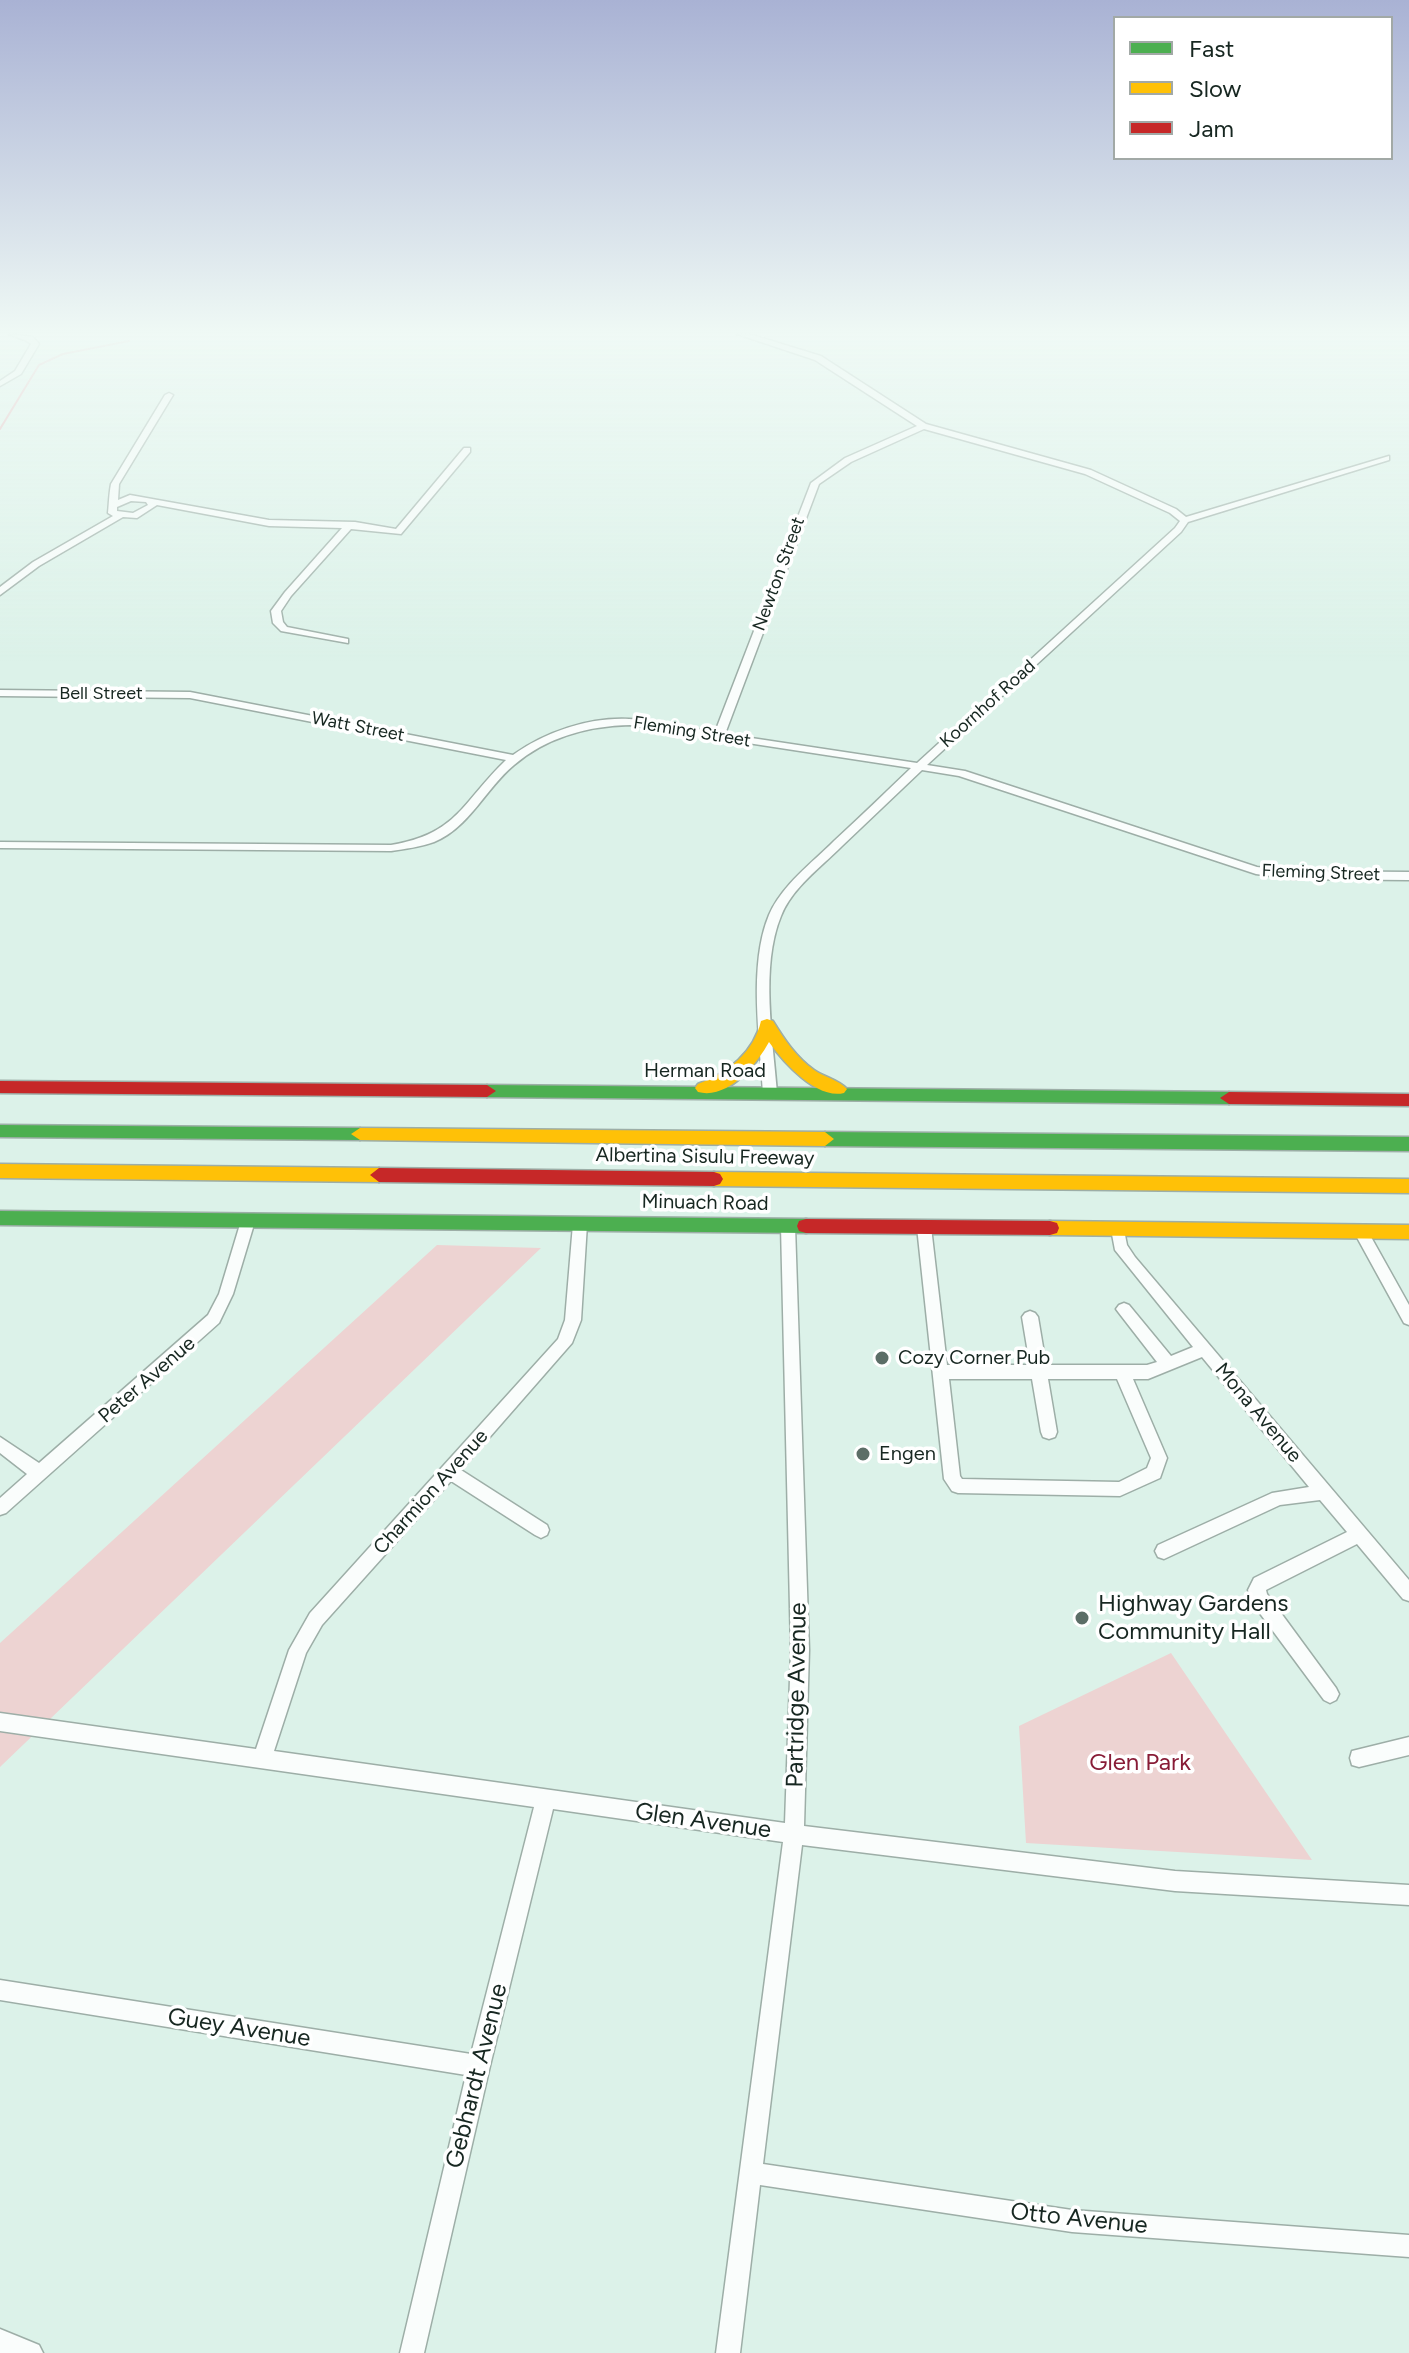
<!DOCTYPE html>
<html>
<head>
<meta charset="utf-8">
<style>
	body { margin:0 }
	#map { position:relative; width:1409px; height:2353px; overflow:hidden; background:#dcf2e9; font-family:Figtree,sans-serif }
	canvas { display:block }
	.legend { position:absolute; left:1113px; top:16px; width:280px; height:144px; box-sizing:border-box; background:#fff; border:2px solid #a2a9a6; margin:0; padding:10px 14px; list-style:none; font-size:24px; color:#172721 }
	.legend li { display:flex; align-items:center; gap:16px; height:40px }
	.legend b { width:40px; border:2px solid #a2a9a6 }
</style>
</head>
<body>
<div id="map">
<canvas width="1409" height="2353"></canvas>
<ul class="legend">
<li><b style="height:10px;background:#4caf50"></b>Fast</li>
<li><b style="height:10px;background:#ffc107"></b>Slow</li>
<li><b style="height:10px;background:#c62828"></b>Jam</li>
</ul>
</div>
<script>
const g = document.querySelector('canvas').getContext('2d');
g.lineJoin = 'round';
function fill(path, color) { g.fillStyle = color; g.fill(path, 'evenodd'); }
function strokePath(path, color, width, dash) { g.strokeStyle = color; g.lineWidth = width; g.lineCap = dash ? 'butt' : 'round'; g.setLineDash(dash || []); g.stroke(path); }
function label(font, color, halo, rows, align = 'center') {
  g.font = font + ' Figtree,sans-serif'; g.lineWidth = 7; g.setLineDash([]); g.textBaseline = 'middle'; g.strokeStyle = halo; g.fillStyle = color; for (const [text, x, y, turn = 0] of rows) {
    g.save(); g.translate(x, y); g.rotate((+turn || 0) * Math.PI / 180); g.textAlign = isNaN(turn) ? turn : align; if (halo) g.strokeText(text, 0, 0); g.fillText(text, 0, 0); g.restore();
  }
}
fill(new Path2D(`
	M437 1245 541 1248 0 1767V1643Z
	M1171 1653 1312 1860 1026 1843 1019 1726Z`), '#edd3d2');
strokePath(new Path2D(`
	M0 429 39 365 63 354 129 341`), '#eab0b5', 2);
const street = new Path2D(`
	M9 334 33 337 39 344 21 374 0 386V381L15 371 31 344 27 341Z
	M737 334H749L821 356 926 424 1091 470 1176 509 1186 517 1389 456V460L1188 522 1181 532 927 765 965 771 1257 867 1293 871 1409 872V880L1293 879 1256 874 959 776 922 770C895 796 868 821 841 847 821 867 792 888 781 916 760 967 773 1039 777 1093L770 1098 763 1093C760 1040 748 965 769 915 782 885 812 863 834 841 860 817 885 793 911 768L630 725C588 726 547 737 514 765 486 788 469 828 434 842 420 847 405 849 391 851L0 848V842L391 845C458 834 462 802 506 760L190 698 0 696V690L190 692 513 755C545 732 589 717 629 719 658 720 687 728 715 732L811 483 845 458 917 426 815 360ZM924 429 1085 474 1170 513 1180 521 1175 528 917 763 725 734 819 484 851 462Z
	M169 393 173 395 119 484 118 500 130 495 269 520 355 522 396 529 464 448H470V452L401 534 351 529 291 596 281 611 283 622 287 627 348 639V643L281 631 273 623 271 611 285 592 342 528 269 526 157 505 137 518 123 517 39 566 0 595V587L33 562 113 516 108 513C109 503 109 495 111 484L165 395ZM131 501 146 502 148 505 133 513 117 511V507Z
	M248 1215 253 1217 255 1221 233 1294 219 1323 6 1513 0 1515V1498L27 1474 0 1453V1437L39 1463 208 1315 219 1294 241 1221 243 1217Z
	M580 1218 585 1220 587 1224 581 1320 572 1343 461 1470 547 1525 549 1530 547 1535 541 1538 535 1535 451 1481 322 1625 306 1653 274 1751 785 1823 791 1650 781 1226 783 1222H793L795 1226 809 1650 804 1826 1175 1871 1409 1885V1905L1175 1891 802 1845 763 2164 1072 2210 1409 2235V2257L1072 2232 760 2185 740 2353H716L783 1842 553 1809 490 2066 424 2353H400L466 2075 0 2000V1980L471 2054 534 1807 0 1731V1713L256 1749 289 1650 310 1613 558 1339 565 1320 573 1224 575 1220Z
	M924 1221 929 1223 931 1227 947 1365H1030L1022 1317 1025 1313 1030 1311 1035 1313 1038 1317 1046 1365H1147L1157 1362 1119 1313 1116 1309 1119 1305 1124 1303 1129 1305 1171 1356 1193 1347 1115 1250 1111 1229 1113 1225H1123L1127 1245 1135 1257 1409 1580V1601L1403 1599 1357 1544 1266 1590 1267 1594 1336 1688 1339 1694 1336 1700 1330 1703 1324 1700 1253 1604 1248 1590 1254 1578 1347 1532 1320 1500 1280 1505 1164 1559 1158 1557 1155 1551 1158 1545 1272 1493 1309 1487 1202 1357 1148 1379H1133L1167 1458 1160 1478 1120 1496 958 1493 952 1491 944 1479 917 1227 919 1223ZM949 1379H1032L1041 1432 1043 1437 1049 1439 1055 1437 1057 1432 1048 1379H1117L1151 1458 1147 1468 1119 1482 962 1479 960 1476Z
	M1361 1226 1366 1228 1409 1305V1325L1404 1323 1354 1232 1356 1228Z
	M1409 1737V1755L1359 1767 1352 1765 1350 1758 1352 1751Z
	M0 2329 39 2345 43 2353H0Z`);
const fast = new Path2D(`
	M487 1085 1229 1092 1238 1098 1229 1104 487 1097 478 1091Z
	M0 1125 360 1128 369 1134 360 1140 0 1137Z
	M825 1132 1409 1137V1151L825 1146 816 1139Z
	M0 1211 806 1219 813 1221 815 1226 813 1231 806 1233 0 1225Z`);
const slow = new Path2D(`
	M767 1019 773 1021C784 1039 796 1057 814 1070 824 1077 839 1080 847 1089L844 1093C817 1100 783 1062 769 1042 757 1064 728 1100 698 1092L695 1088 698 1084C728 1073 754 1052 761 1021Z
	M360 1128 825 1132 834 1139 825 1146 360 1140 351 1134Z
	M0 1164 379 1168 388 1175 379 1182 0 1178Z
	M714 1172 1409 1179V1193L714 1186 708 1184 705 1179 708 1174Z
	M1050 1221 1409 1225V1239L1050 1235 1043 1233 1041 1228 1043 1223Z`);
const jam = new Path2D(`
	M0 1081 487 1085 496 1091 487 1097 0 1093Z
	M1229 1092 1409 1094V1106L1229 1104 1220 1098Z
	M379 1168 714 1172 720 1174 723 1179 720 1184 714 1186 379 1182 370 1175Z
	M806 1219 1050 1221 1057 1223 1059 1228 1057 1233 1050 1235 806 1233 799 1231 797 1226 799 1221Z`);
strokePath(street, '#9daea7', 3);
strokePath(fast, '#9daea7', 3);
strokePath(slow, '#9daea7', 3);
strokePath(jam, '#9daea7', 3);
fill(street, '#fafdfc');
fill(fast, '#4caf50');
fill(slow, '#ffc107');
fill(jam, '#c62828');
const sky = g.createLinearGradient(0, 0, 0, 664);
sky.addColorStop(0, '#a9b2d4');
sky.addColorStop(0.5, '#eff9f5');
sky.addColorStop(1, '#eff9f500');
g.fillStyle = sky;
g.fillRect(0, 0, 1409, 664);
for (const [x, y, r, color] of [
	[882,1358,8,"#5c6e67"],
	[863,1454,8,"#5c6e67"],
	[1082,1618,8,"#5c6e67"]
]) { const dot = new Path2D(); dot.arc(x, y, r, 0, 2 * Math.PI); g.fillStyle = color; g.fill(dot); strokePath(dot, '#fff', 3); }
label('18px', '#172721', '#fff', [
	["Newton Street",779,574,-70],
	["Bell Street",101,694],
	["Koornhof Road",988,704,-42],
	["Watt Street",358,727,11],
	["Fleming Street",692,732,9],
	["Fleming Street",1321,873,2]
]);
label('20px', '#172721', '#fff', [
	["Herman Road",705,1071],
	["Albertina Sisulu Freeway",705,1157,1],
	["Minuach Road",705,1203,1],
	["Peter Avenue",147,1380,-41],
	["Mona Avenue",1258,1413,50],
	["Charmion Avenue",431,1492,-48]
]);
label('20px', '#172721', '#fff', [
	["Cozy Corner Pub",898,1358],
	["Engen",879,1454]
], 'left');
label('24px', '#172721', '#fff', [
	["Highway Gardens",1098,1604],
	["Community Hall",1098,1632]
], 'left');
label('24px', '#172721', '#fff', [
	["Partridge Avenue",797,1695,-89],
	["Glen Avenue",703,1821,8],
	["Guey Avenue",239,2028,9],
	["Gebhardt Avenue",477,2076,-76],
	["Otto Avenue",1079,2219,6]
]);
label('24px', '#881c37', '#fff', [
	["Glen Park",1140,1763]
]);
</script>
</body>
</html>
